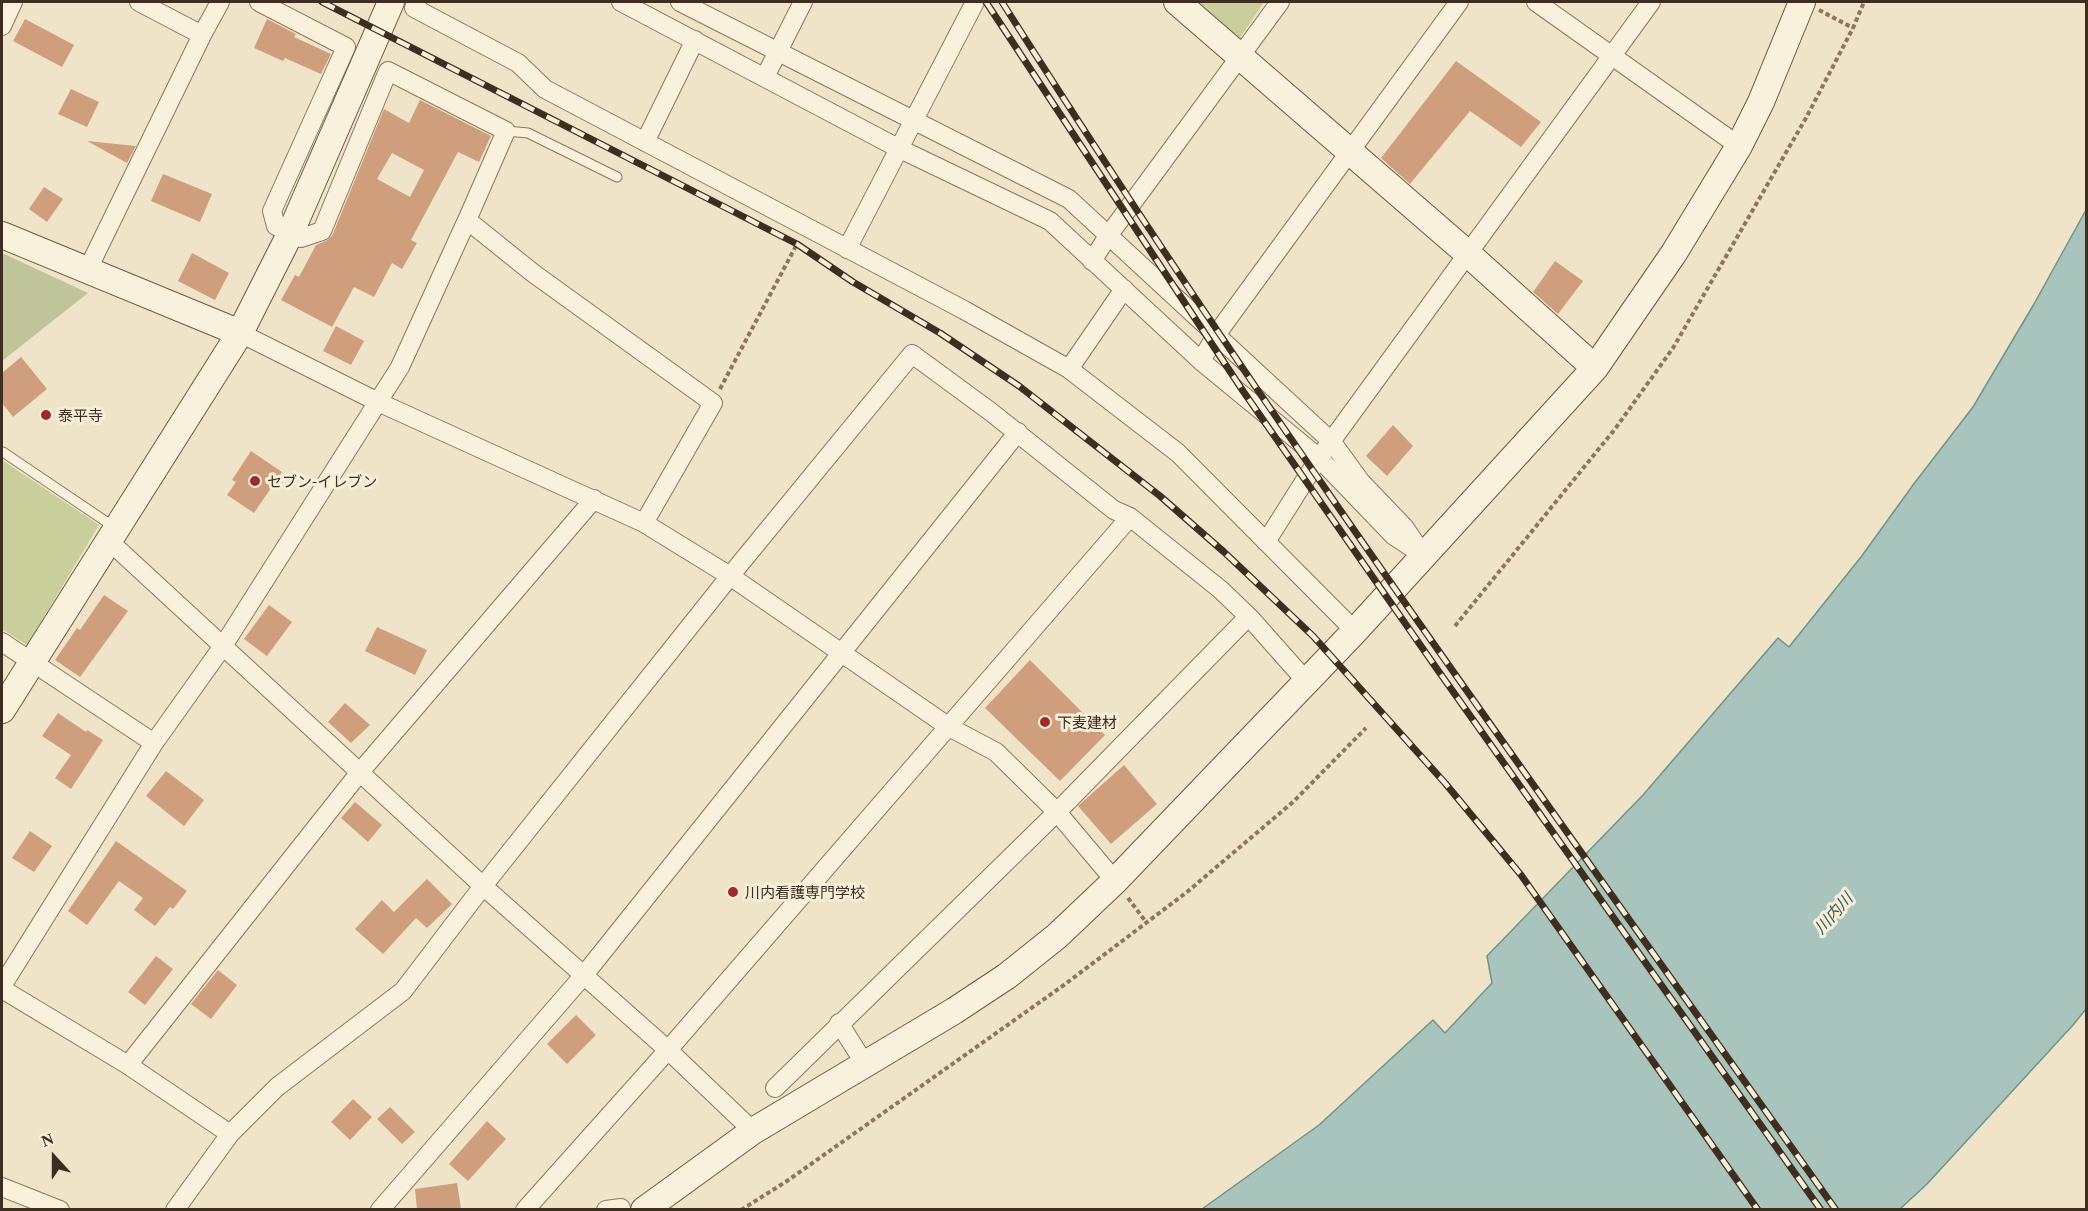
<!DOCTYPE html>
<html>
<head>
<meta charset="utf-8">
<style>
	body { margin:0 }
	#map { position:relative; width:2088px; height:1211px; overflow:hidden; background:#f0e4c8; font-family:Georgia,serif }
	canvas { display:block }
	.frame { position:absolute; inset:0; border:3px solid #3d2e20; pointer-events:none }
	.north { position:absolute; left:24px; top:1127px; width:60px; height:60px; -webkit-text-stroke:4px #f7eed8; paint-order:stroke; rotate:339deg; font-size:16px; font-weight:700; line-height:24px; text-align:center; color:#3d2e20 }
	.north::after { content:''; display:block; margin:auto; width:21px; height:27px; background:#3d2e20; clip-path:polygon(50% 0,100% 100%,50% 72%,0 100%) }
</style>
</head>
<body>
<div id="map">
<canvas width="2088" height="1211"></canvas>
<div class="frame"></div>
<div class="north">N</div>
</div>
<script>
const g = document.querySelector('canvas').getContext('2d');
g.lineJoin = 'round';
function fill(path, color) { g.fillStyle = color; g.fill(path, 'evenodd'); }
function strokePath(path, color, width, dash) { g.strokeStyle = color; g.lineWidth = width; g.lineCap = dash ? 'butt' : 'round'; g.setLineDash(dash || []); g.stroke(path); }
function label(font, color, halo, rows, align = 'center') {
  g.font = font + ' Georgia,"Noto Sans JP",serif'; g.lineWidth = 6; g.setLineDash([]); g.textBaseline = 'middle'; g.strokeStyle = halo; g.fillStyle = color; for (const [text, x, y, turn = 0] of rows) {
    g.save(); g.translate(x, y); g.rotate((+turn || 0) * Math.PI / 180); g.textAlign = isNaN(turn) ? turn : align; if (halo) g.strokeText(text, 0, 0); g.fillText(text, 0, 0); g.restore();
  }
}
fill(new Path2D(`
	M1193 2H1264L1238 41Z
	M2 460 99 525 27 645 2 629Z`), '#c9cf9b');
fill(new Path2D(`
	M2 253 88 293 2 361Z`), '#bfc49a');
const water = new Path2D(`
	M2086 210V1009L2073 1025 1927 1184 1900 1209H1202L1319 1125 1433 1020 1445 1033 1492 983 1487 956 1643 795 1778 638 1789 647 1861 557 1913 485 1973 407 2034 304Z`);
fill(water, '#a9c4bc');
strokePath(water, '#6f938a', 1.5);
fill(new Path2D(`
	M25 19 74 45 62 67 13 41Z
	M267 19 296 34 294 37 331 54 321 74 285 58 283 61 254 48Z
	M1456 61 1541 122 1521 147 1470 111 1410 184 1381 158Z
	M71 89 99 102 87 127 58 114Z
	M420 100 491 136 479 162 458 152 411 240 417 243 402 269 392 263 374 297 354 287 332 327 281 300 295 275 299 277 316 245 326 241 332 236 384 109 409 123ZM392 153 424 170 410 197 377 179Z
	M87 141 136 146 127 163Z
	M163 174 212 194 200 222 151 201Z
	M44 187 63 199 47 222 29 209Z
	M192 253 229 273 215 300 178 281Z
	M1555 261 1583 281 1558 314 1533 292Z
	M336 326 364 341 351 365 323 351Z
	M21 357 47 389 13 417 2 403V373Z
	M1393 425 1413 446 1387 476 1366 456Z
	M251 451 282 472 254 513 227 495 236 482 232 480Z
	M104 595 128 611 80 677 55 660 77 628 80 630Z
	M269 605 292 622 267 656 244 639Z
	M377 627 427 650 415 675 365 651Z
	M1030 660 1105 735 1060 781 985 708Z
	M345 703 370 725 351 743 328 722Z
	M58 713 86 732 87 730 103 740 71 789 55 778 71 755 42 736Z
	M1124 765 1157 804 1111 844 1078 806Z
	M166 771 204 800 184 826 146 796Z
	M355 802 382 825 368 842 341 818Z
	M30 831 52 846 34 872 12 858Z
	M116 841 187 891 173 909 170 907 155 926 134 910 143 898 119 881 87 925 68 911Z
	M427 879 452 904 427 928 416 918 383 954 355 929 382 900 394 912Z
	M156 956 173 969 145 1005 128 992Z
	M218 970 237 985 211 1019 191 1004Z
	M576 1015 596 1035 567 1064 547 1044Z
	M353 1099 372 1117 350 1140 331 1122Z
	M390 1107 415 1132 402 1144 377 1119Z
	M487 1121 506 1139 468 1181 449 1164Z
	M457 1183 461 1209H417L415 1189Z`), '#cf9f7d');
const lane = new Path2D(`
	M506 131 528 133 617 177
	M3 452 114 527`);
const street = new Path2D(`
	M139 2 202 35
	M259 2 346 47 272 211 276 226 301 238 322 231 388 71 506 131 467 220
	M417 2 414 8 518 63 545 89 964 310 1069 369 1178 453 1355 631
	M621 2 898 148 1050 221 1201 361 1319 458 1394 536 1423 555
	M680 2 1069 199 1332 442 1361 482 1405 528 1417 546
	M1536 2 1739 146
	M2 26 13 2
	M765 77 803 2
	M645 142 695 40
	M847 249 975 2
	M1092 261 1108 236 1280 2
	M87 271 202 35 220 2
	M240 333 378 402 644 523 730 576 949 727 996 752 1057 812 1115 881
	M1201 361 1216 335 1459 2
	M1069 369 1124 289
	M108 540 483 886 668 1050 753 1131
	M1266 542 1319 458 1651 2
	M2 642 154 743
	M2 986 154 743 223 646 400 367 467 220 533 273 713 403 644 523
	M2 989 128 1065 230 1134
	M839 1023 865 1064
	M128 1065 360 772 594 499
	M775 1088 1057 812 1248 617
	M2 1187 60 1210
	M175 1210 230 1134 277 1087 403 991 483 886 730 576 912 354 991 412 1114 510 1130 517 1221 590 1251 619 1306 681
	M380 1210 584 975 1018 432
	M525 1210 668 1050 1130 517
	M606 1210 621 1208`);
const secondary = new Path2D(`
	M1177 2 1467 253 1595 368
	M2 235 240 333
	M2 710 240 333 290 234 391 2
	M644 1210 753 1131 954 1011 1007 976 1057 936 1115 881 1355 631 1595 368 1674 253 1739 146 1761 102 1802 2`);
strokePath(lane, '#8d765c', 11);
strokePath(street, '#8d765c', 20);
strokePath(secondary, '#6f573f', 28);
strokePath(new Path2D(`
	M1819 10 1853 28
	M720 389 797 244H799
	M1455 626 1615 429 1673 348 1806 118 1853 28 1864 2
	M1128 898 1146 922
	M741 1210 787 1181 927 1082 1064 985 1187 892 1293 802 1366 728`), '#8d765c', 4, [4.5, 3]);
strokePath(lane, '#faf1dc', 9);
strokePath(street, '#faf1dc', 18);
strokePath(secondary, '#faf1dc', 26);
const rail = new Path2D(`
	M322 2 797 244 853 282 940 333 1019 386 1160 496 1224 552 1313 636 1445 783 1521 875 1758 1210
	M986 2 1243 391 1437 669 1821 1210
	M1002 2C1263 415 1553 811 1836 1210`);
strokePath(rail, '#3d2e20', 7);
strokePath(rail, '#f7eed8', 4.5, [14]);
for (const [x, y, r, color] of [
	[46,415,6,"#9e2a2b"],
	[255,481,6,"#9e2a2b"],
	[1045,722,6,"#9e2a2b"],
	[733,892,6,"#9e2a2b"]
]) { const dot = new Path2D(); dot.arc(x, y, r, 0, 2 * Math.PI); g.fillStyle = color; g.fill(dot); strokePath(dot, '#f7eed8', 2); }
label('15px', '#3d2e20', '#f7eed8', [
	["泰平寺",58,415],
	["セブン-イレブン",267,481],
	["下麦建材",1057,722],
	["川内看護専門学校",745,892]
], 'left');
label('italic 16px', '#2f5d5a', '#f7eed8', [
	["川内川",1833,913,-48]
]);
</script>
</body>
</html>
